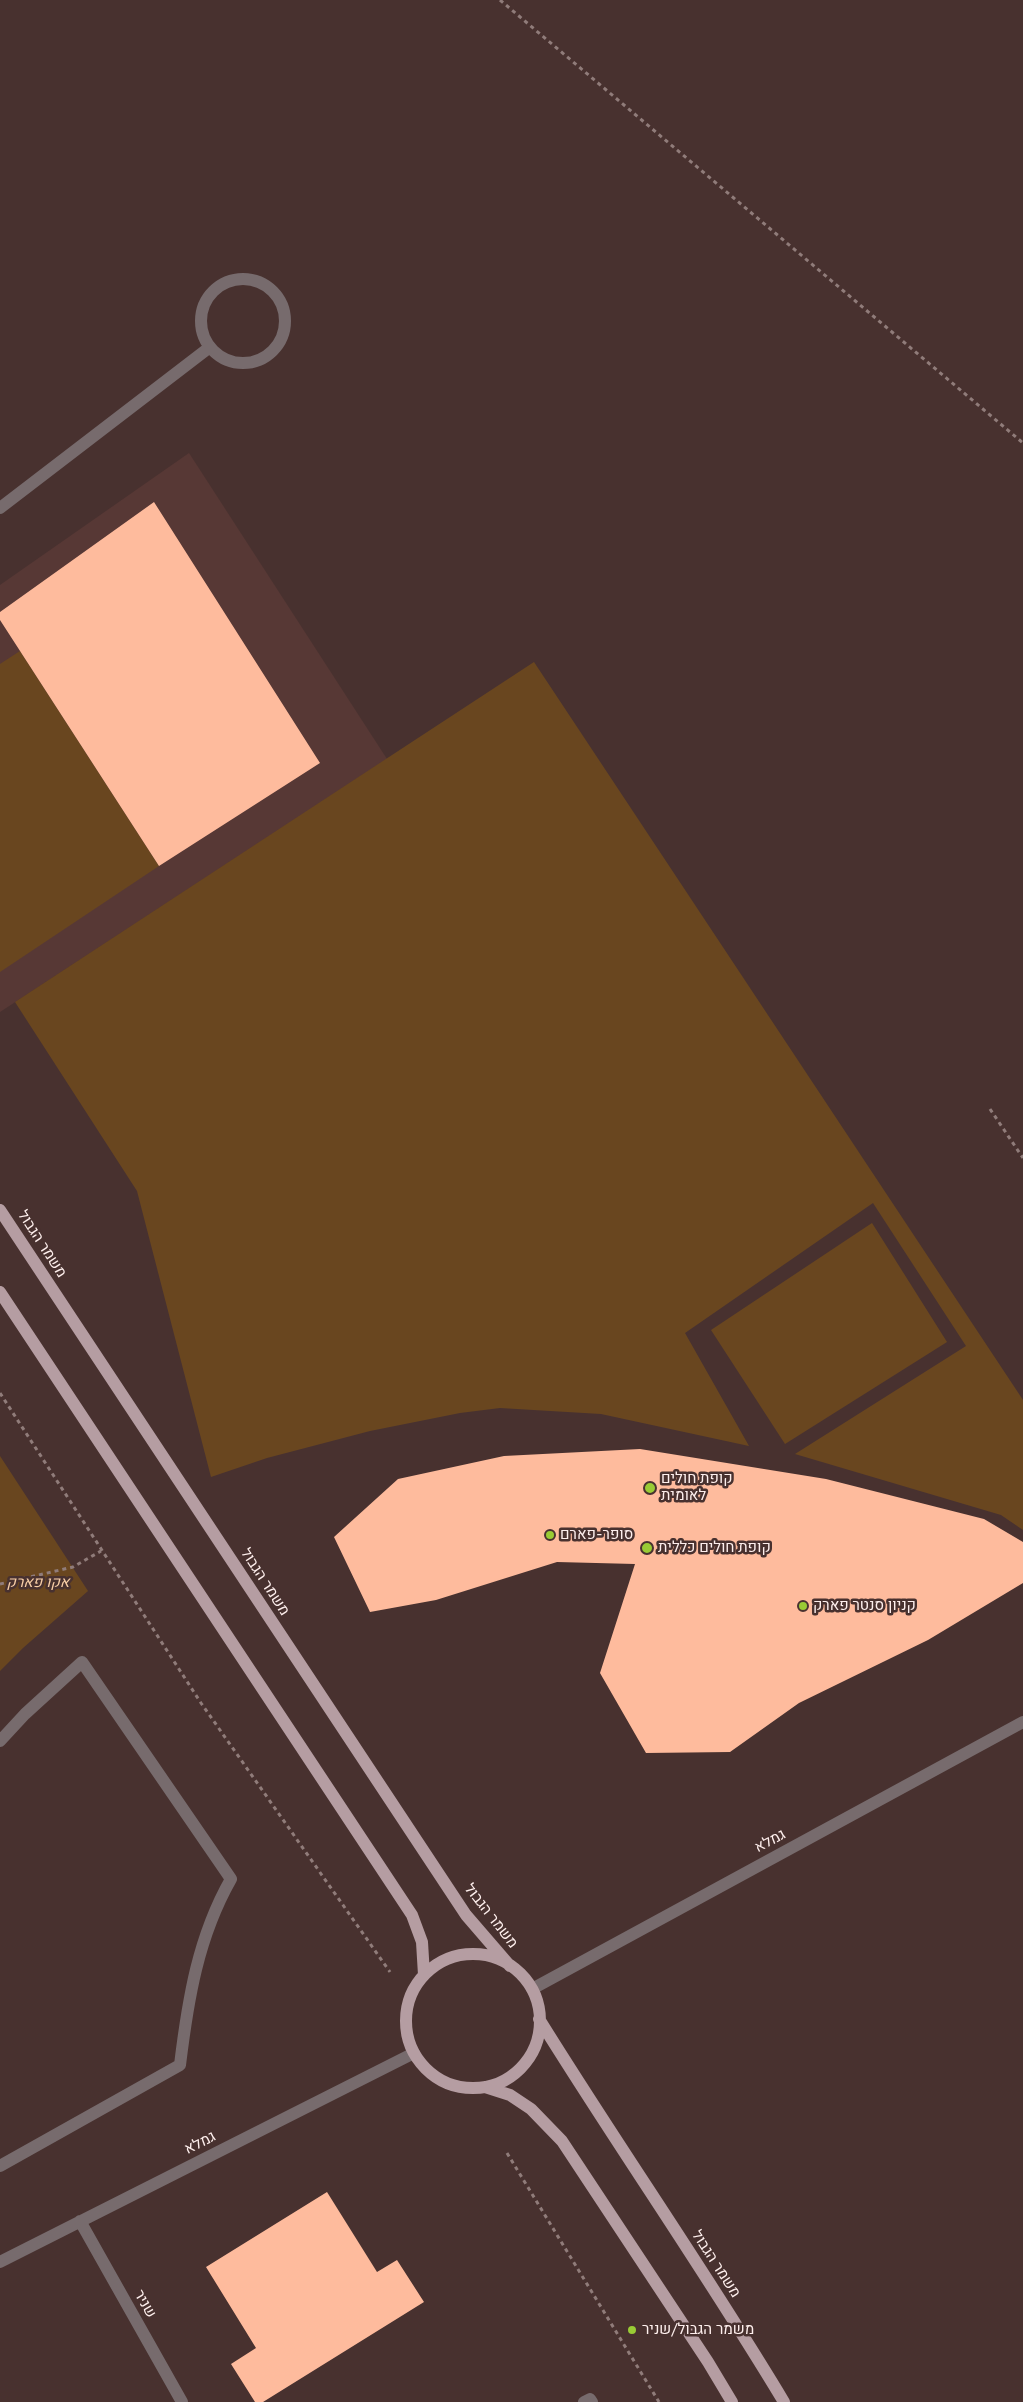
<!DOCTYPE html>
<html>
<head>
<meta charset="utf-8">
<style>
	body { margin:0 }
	canvas { display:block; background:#48312f }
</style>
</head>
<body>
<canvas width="1023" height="2402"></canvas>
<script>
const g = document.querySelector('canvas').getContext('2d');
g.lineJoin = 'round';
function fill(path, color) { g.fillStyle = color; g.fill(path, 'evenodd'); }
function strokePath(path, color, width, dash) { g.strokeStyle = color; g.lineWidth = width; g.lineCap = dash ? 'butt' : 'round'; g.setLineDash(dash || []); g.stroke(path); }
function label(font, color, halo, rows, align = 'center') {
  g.font = font + ' "Roboto Serif",Heebo,serif'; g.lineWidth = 5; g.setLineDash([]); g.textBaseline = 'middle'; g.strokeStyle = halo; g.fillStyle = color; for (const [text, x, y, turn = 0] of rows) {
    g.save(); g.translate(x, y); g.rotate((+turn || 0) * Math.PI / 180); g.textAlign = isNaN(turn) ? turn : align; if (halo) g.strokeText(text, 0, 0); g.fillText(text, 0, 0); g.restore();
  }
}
fill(new Path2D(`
	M189 453 387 759 0 1012V585Z`), '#573835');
fill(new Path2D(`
	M20 651 159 866 0 972V664Z
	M534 662 1023 1400V1530L1001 1515 795 1454 966 1346 873 1203 685 1333 749 1446 601 1414 500 1408 460 1413 370 1431 267 1458 211 1477 137 1191 15 1002Z
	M872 1223 947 1342 785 1444 711 1330Z
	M0 1456 88 1591 23 1648 0 1671Z`), '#69461f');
fill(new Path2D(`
	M154 502 320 763 159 866 0 620V612Z
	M640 1449 826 1479 984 1519 1023 1542V1583L928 1640 799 1703 730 1752 646 1753 600 1673 635 1564 557 1562 436 1600 370 1612 334 1537 398 1479 504 1456Z
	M327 2192 377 2272 397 2260 424 2302 263 2402H255L231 2364 256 2348 206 2267Z`), '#febb9d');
strokePath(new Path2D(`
	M500 0 1023 443
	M990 1109 1023 1158
	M0 1393 201 1703 390 1972
	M0 1584 73 1567 101 1551
	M507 2153 659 2402`), '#907c7a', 3, [4, 4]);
strokePath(new Path2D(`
	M201 321a42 42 0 1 1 84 0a42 42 0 1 1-84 0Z
	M0 508 210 347
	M0 1741 25 1714 82 1662 231 1879C198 1937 188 1999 180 2065L0 2166
	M532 1989 1023 1722
	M80 2221 182 2402
	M0 2262 414 2053
	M584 2402 590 2399 592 2402`), '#776b6d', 12);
strokePath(new Path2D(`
	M0 1210 466 1915 510 1966
	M0 1292 412 1915 422 1942 424 1975
	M406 2021a67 67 0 1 1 134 0a67 67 0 1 1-134 0Z
	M539 2019C619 2148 706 2272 784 2402
	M485 2087 510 2095 531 2109 562 2141 708 2362 732 2402`), '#b59da2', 12);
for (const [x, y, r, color] of [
	[650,1488,6,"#99cb35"],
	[550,1535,5,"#99cb35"],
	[647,1548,6,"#99cb35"],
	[803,1606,5,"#99cb35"],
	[632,2330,5,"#99cb35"]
]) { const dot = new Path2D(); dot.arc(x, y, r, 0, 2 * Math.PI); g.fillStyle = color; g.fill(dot); strokePath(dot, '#48312f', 2); }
label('15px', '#feefed', '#48312f', [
	["משמר הגבול",42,1244,57],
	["משמר הגבול",265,1582,57],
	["גמלא",770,1841,-28],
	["משמר הגבול",491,1916,52],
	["גמלא",200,2143,-27],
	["משמר הגבול",716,2264,57],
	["שניר",145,2304,60]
]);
label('15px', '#feefed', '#48312f', [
	["קופת חולים",661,1479],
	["לאומית",661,1496],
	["סופר-פארם",560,1535],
	["קופת חולים כללית",658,1548],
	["קניון סנטר פארק",813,1606],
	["משמר הגבול/שניר",642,2330]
], 'left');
label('italic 15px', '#f8cea6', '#48312f', [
	["אקו פארק",38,1583]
]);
</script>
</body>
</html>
